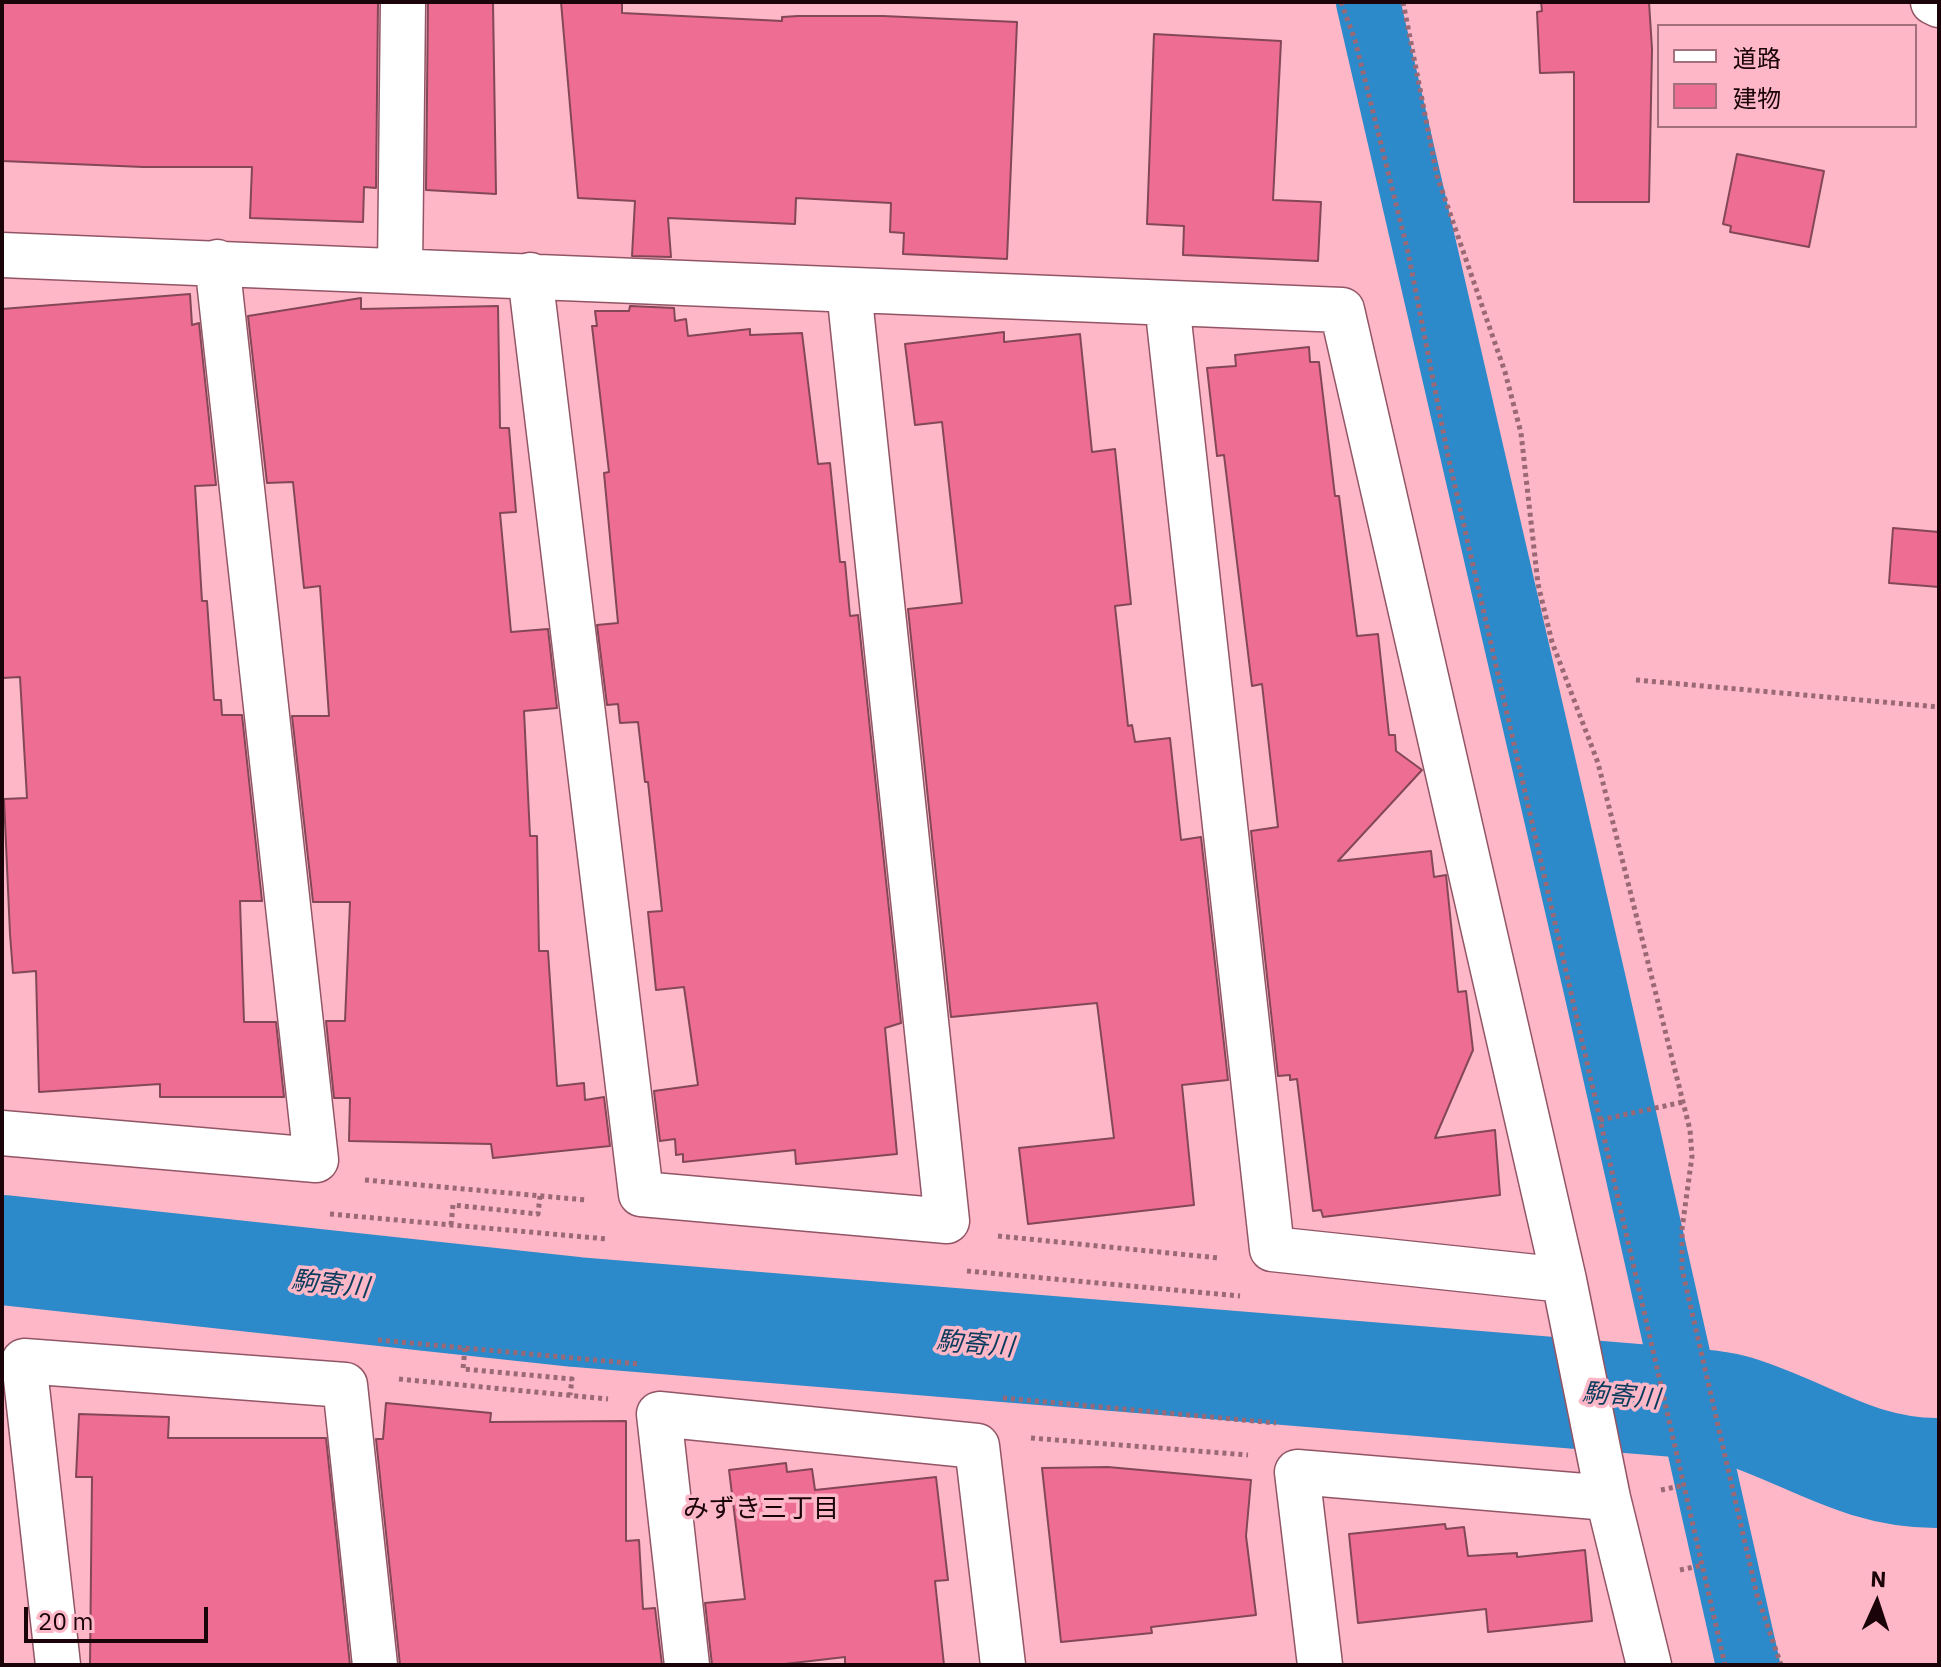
<!DOCTYPE html>
<html>
<head>
<meta charset="utf-8">
<style>
	body { margin:0 }
	#map { position:relative; width:1941px; height:1667px; overflow:hidden; background:#fdb7c7; font-family:"IBM Plex Sans","Noto Sans JP",sans-serif }
	canvas { display:block }
	.frame { position:absolute; inset:0; border:4px solid #1a040a; pointer-events:none }
	.legend { position:absolute; left:1657px; top:24px; width:260px; height:104px; box-sizing:border-box; background:#fdb7c7; border:2px solid #a26f7b; margin:0; padding:10px 14px; list-style:none; font-size:24px; color:#1a040a }
	.legend li { display:flex; align-items:center; gap:16px; height:40px }
	.legend b { width:40px; border:2px solid #a26f7b }
	.north { position:absolute; left:1837px; top:1563px; width:80px; height:80px; -webkit-text-stroke:6px #fdb7c7; paint-order:stroke; rotate:3deg; font-size:22px; font-weight:700; line-height:32px; text-align:center; color:#1a040a }
	.north::after { content:''; display:block; margin:auto; width:28px; height:36px; background:#1a040a; clip-path:polygon(50% 0,100% 100%,50% 72%,0 100%) }
	.scale { position:absolute; left:24px; top:1607px; width:184px; height:36px; box-sizing:border-box; border:4px solid #1a040a; border-top:0; padding-left:10px; font-size:24px; line-height:28px; white-space:nowrap; color:#1a040a; -webkit-text-stroke:6px #fdb7c7; paint-order:stroke }
</style>
</head>
<body>
<div id="map">
<canvas width="1941" height="1667"></canvas>
<div class="frame"></div>
<ul class="legend">
<li><b style="height:10px;background:#fff"></b>道路</li>
<li><b style="height:22px;background:#ee6d93"></b>建物</li>
</ul>
<div class="north">N</div>
<div class="scale">20 m</div>
</div>
<script>
const g = document.querySelector('canvas').getContext('2d');
g.lineJoin = 'round';
function strokePath(path, color, width, dash) { g.strokeStyle = color; g.lineWidth = width; g.lineCap = dash ? 'butt' : 'round'; g.setLineDash(dash || []); g.stroke(path); }
function fill(path, color) { g.fillStyle = color; g.fill(path, 'evenodd'); }
function label(font, color, halo, rows, align = 'center') {
  g.font = font + ' "IBM Plex Sans","Noto Sans JP",sans-serif'; g.lineWidth = 7; g.setLineDash([]); g.textBaseline = 'middle'; g.strokeStyle = halo; g.fillStyle = color; for (const [text, x, y, turn = 0] of rows) {
    g.save(); g.translate(x, y); g.rotate((+turn || 0) * Math.PI / 180); g.textAlign = isNaN(turn) ? turn : align; if (halo) g.strokeText(text, 0, 0); g.fillText(text, 0, 0); g.restore();
  }
}
strokePath(new Path2D(`
	M1368 2 1595 986 1748 1665`), '#2c89ca', 64);
strokePath(new Path2D(`
	M2 1250 576 1312 1687 1403C1705 1405 1725 1406 1741 1412 1811 1435 1862 1474 1939 1473`), '#2c89ca', 110);
const building = new Path2D(`
	M2 2H378L376 188 364 187 363 222 250 218 252 167H143L2 161Z
	M428 2H493L496 194 426 190Z
	M561 2H622V13L782 21V17L798 16H883L1017 22 1007 259 903 254 904 233 890 232 891 203 796 198 795 224 668 218 671 257 632 256 635 201 578 198Z
	M1541 2H1649L1652 49 1649 202H1574V72L1540 73 1537 12 1542 11Z
	M1154 34 1281 41 1273 200 1321 202 1318 261 1183 255 1184 226 1147 224Z
	M1737 154 1824 171 1809 247 1730 232 1731 226 1723 224Z
	M190 294 192 325 199 323 216 485 195 486 202 601H207L214 700H221L222 715H242L262 901H240L244 1022H276L284 1097H160V1084L39 1092 36 971 13 973 10 934 4 799 27 798 20 677 2 678V309Z
	M361 298V309L498 306 500 428H509L516 512 500 513 511 632 548 629 557 708 524 711 530 836H537L539 951H548L557 1086 584 1083 585 1100 604 1097 610 1146 493 1158 491 1144 349 1141 350 1098H334L326 1021H345L350 902H313L292 716H329L320 586 304 588 293 482 267 483 248 316Z
	M630 306 674 308 675 321 686 319 688 336 750 329V335L802 333 818 464 830 463 840 562H845L850 616 858 615 901 1023 885 1028 897 1154 796 1164 795 1150 683 1162V1154L676 1155 675 1139 660 1141 654 1091 698 1085 684 987 656 990 648 912 662 911 648 782H645L638 722 620 723 618 704 607 705 597 625 618 623 604 473 609 472 592 326H597L595 311H629Z
	M1004 332V342L1080 334 1092 452 1115 449 1131 604 1115 606 1128 726 1132 725 1135 742 1170 738 1181 840 1201 837 1228 1080 1182 1085 1194 1205 1028 1224 1019 1148 1114 1138 1097 1003 951 1017 908 609 962 603 942 422 915 425 905 344Z
	M1309 347 1310 362H1319L1335 496H1339L1357 636 1378 634 1389 735H1395L1396 751 1422 770 1338 861 1431 851 1434 877 1446 875 1458 992 1466 991 1473 1050 1435 1138 1495 1130 1500 1195 1323 1217 1321 1210 1313 1211 1297 1079 1290 1080V1075L1278 1076 1251 831 1278 827 1262 684 1252 686 1224 455 1217 456 1207 368 1236 366 1235 355Z
	M1893 528 1939 532V587L1889 583Z
	M386 1403 491 1413 490 1422 626 1421V1541L639 1540 643 1609 655 1608 662 1665H400L376 1439H383Z
	M79 1414 169 1417 168 1438H326L350 1665H90L92 1477H76Z
	M786 1463 787 1472 812 1469 815 1490 936 1477 948 1580 935 1581 944 1665H845V1657L776 1665H712L705 1603 745 1599 729 1470Z
	M1108 1467 1251 1480 1246 1536 1256 1615 1151 1627 1152 1633 1061 1642 1042 1468Z
	M1445 1524 1446 1529 1464 1527 1468 1556 1517 1553V1557L1585 1550 1592 1621 1488 1632 1486 1609 1358 1623 1349 1534Z`);
fill(building, '#ee6d93');
strokePath(building, '#834757', 2);
const minor = new Path2D(`
	M2 255 1342 310 1564 1280 1608 1498 1649 1665
	M400 270 403 2
	M530 275 641 1194 947 1221 849 290
	M1167 303 1272 1249 1564 1280
	M2 1133 316 1160 217 262
	M58 1665 24 1361 345 1385 375 1665
	M687 1665 659 1414 977 1446 1003 1665
	M1320 1665 1297 1472 1608 1498`);
const tertiary = new Path2D(`
	M1933 2 1939 5`);
strokePath(minor, '#925565', 47);
strokePath(tertiary, '#925565', 47);
strokePath(new Path2D(`
	M1341 2 1355 40 1408 252 1448 456 1725 1665
	M1403 2 1437 176 1505 372 1521 433 1538 584 1552 642 1598 763 1690 1130 1692 1156 1682 1229V1269L1757 1595 1781 1665
	M1636 680 1939 707
	M1600 1120 1683 1102
	M365 1180 586 1200
	M330 1214 607 1239
	M451 1225 453 1205 538 1214 540 1196
	M998 1236 1219 1258
	M967 1271 1240 1296
	M378 1340 639 1364
	M465 1348 463 1369 572 1379 570 1395
	M399 1379 608 1399
	M1003 1398 1276 1423
	M1031 1438 1248 1455
	M1661 1490 1685 1485
	M1680 1570 1703 1565`), '#9a6975', 5, [4, 4]);
strokePath(minor, '#fff', 44);
strokePath(tertiary, '#fff', 44);
label('italic 26px', '#083b5c', '#fdb7c7', [
	["駒寄川",330,1285,6],
	["駒寄川",975,1345,5],
	["駒寄川",1621,1397,5]
]);
label('26px', '#1a040a', '#fdb7c7', [
	["みずき三丁目",761,1509]
]);
</script>
</body>
</html>
